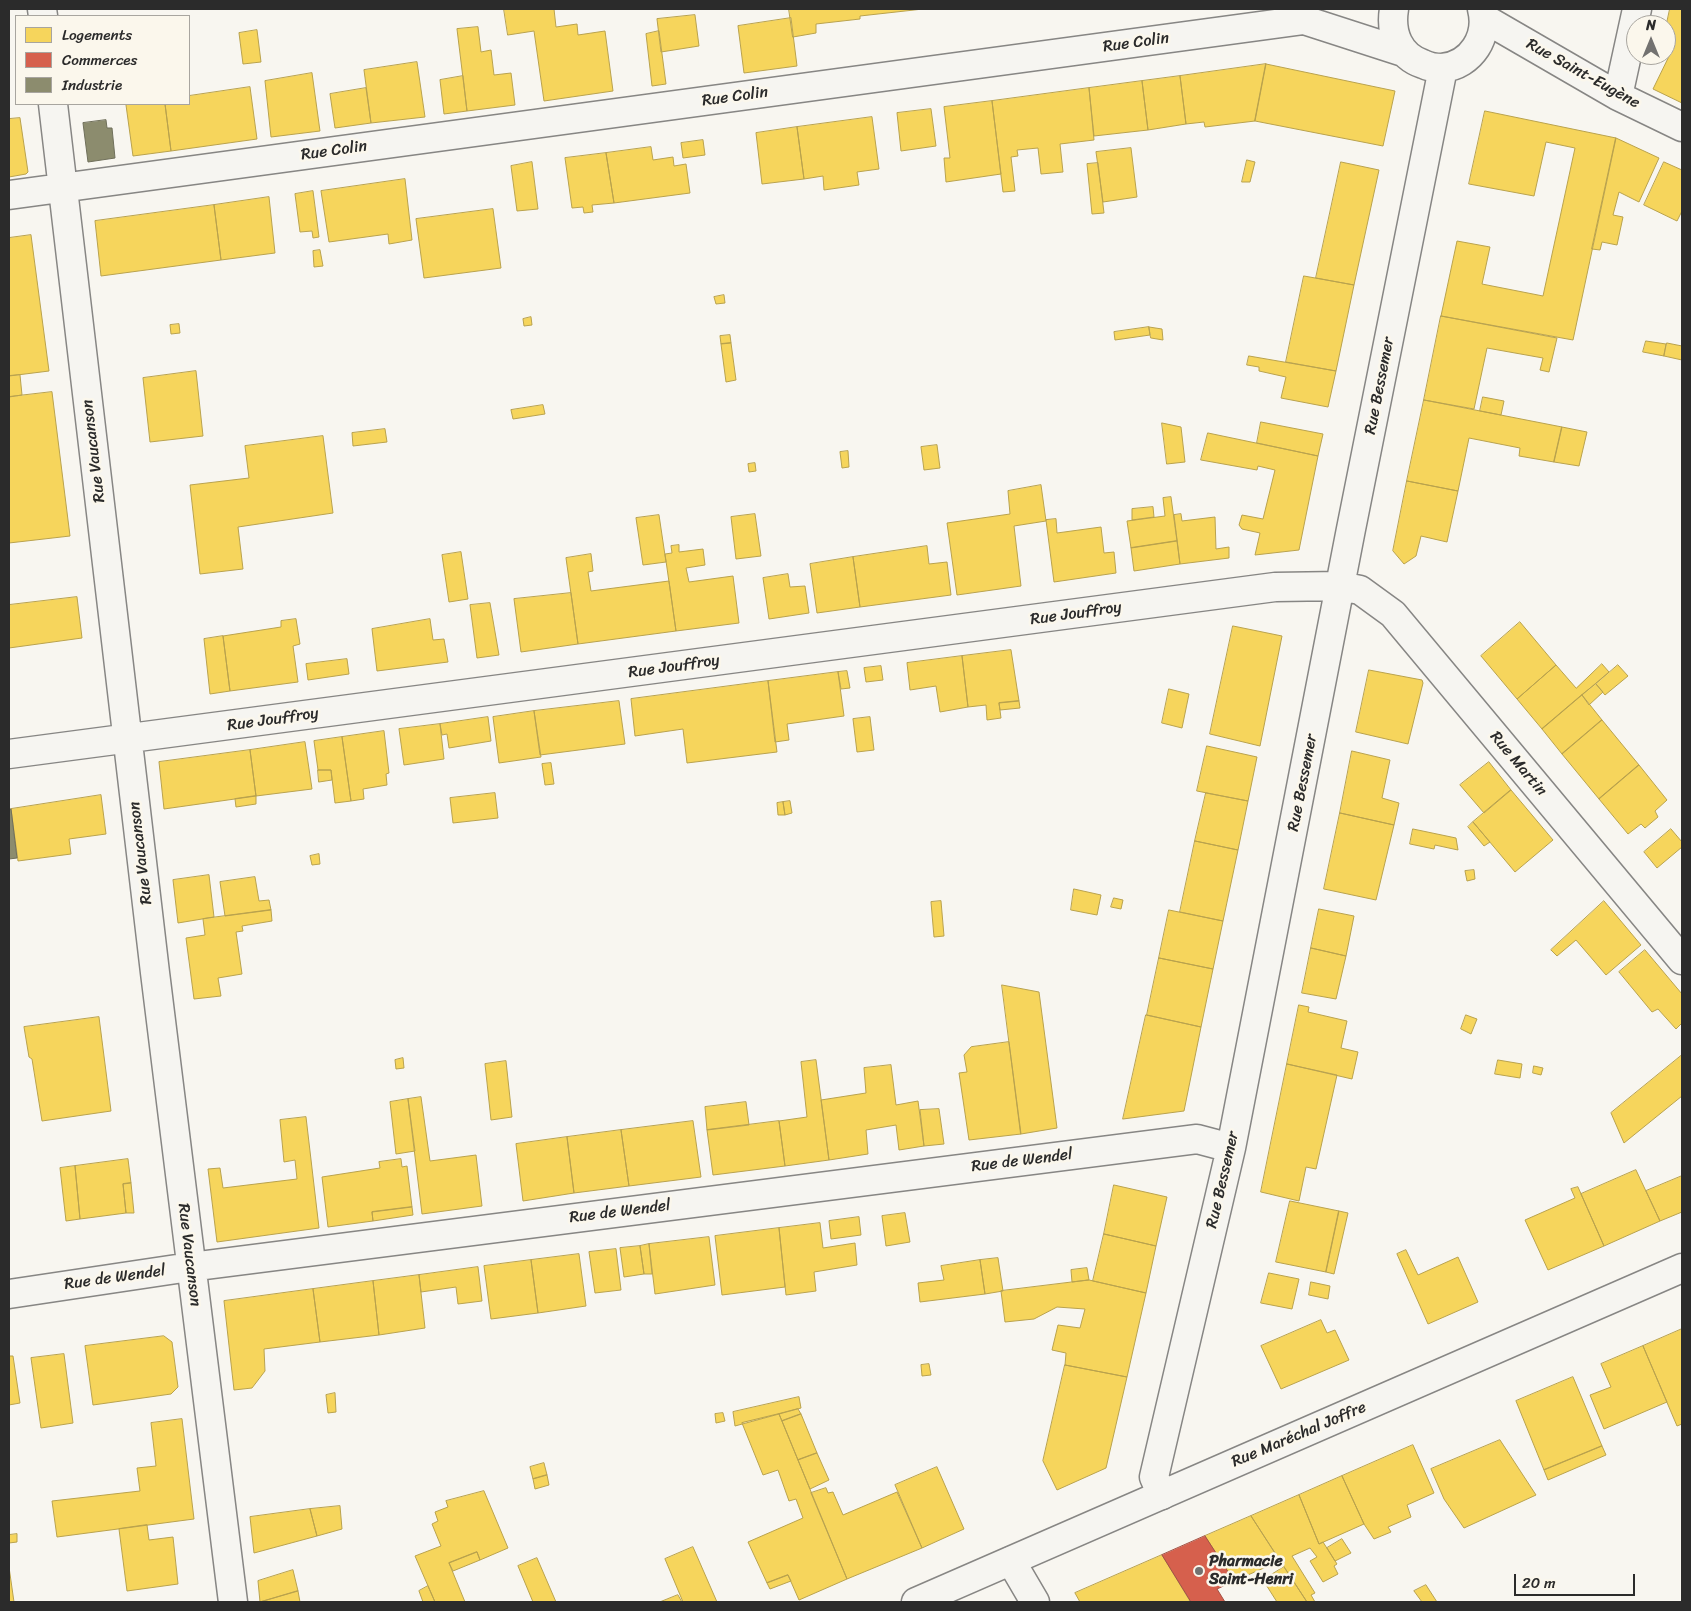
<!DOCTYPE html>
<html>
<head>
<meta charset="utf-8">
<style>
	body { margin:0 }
	#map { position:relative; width:1691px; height:1611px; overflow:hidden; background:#f8f6f0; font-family:Sriracha,sans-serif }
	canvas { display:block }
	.frame { position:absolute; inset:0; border:10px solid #2b2b2b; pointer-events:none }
	.legend { position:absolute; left:15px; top:15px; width:175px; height:90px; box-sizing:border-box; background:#fbf7ec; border:1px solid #a8a59f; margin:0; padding:6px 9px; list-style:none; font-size:15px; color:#2b2b2b }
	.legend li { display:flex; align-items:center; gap:10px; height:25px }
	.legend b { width:25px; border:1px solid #a8a59f }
	.north { position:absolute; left:1626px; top:15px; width:50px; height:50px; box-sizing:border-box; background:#fbf7ec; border:1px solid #a8a59f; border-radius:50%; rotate:0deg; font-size:14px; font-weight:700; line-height:20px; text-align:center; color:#2b2b2b }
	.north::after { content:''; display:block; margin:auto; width:18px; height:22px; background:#737270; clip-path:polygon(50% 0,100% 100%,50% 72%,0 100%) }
	.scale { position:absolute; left:1514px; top:1574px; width:121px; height:22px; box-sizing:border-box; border:2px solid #2b2b2b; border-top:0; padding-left:6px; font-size:15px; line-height:18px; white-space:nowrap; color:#2b2b2b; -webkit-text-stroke:4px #fbf7ec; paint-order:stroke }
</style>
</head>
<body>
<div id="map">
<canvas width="1691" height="1611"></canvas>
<div class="frame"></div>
<ul class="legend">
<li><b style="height:14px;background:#f6d55c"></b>Logements</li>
<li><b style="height:14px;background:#d6604d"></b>Commerces</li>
<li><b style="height:14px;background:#8c8c6e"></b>Industrie</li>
</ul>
<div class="north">N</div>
<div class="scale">20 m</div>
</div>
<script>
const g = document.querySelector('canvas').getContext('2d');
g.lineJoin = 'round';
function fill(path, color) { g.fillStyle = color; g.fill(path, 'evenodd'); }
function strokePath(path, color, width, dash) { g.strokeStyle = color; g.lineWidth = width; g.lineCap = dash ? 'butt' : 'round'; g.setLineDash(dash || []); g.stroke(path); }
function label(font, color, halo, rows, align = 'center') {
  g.font = font + ' Sriracha,sans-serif'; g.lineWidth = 5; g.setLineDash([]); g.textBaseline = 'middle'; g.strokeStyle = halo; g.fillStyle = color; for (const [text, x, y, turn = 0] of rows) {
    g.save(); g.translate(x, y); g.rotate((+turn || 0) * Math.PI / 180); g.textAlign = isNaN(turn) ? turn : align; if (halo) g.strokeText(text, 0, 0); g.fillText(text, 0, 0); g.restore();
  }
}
const homes = new Path2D(`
	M504 9H554L556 27 577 24 578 35 605 31 613 91 544 101 534 31 508 35Z
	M789 9H923L860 16V19L816 24V33L793 37Z
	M1670 9H1682V103L1653 89 1674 46 1666 44V26Z
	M695 15 699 46 661 52 657 19Z
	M791 18 797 66 744 73 738 26Z
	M478 27 481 52 491 50 494 75 511 73 515 105 467 111 457 29Z
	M257 30 261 62 243 64 239 33Z
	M659 31 666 84 652 86 646 34Z
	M417 62 425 117 371 123 364 70Z
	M1266 64 1395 91 1383 146 1255 121Z
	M1266 64 1255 121 1205 127 1204 122 1186 124 1180 76Z
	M312 73 320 131 271 137 265 81Z
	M463 76 467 111 444 114 440 80Z
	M1180 76 1186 124 1148 130 1142 81Z
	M1142 81 1148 130 1094 136 1089 88Z
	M250 87 257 139 171 151 165 104H189V96Z
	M366 88 371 123 335 128 330 94Z
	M1089 88 1094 140 1060 144 1063 172 1041 174 1038 148 1017 150 1018 156 1011 157 1015 191 1003 192 992 101Z
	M992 101 1001 174 946 182 944 158H950L944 107Z
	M132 104H165L171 151 133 156 126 105Z
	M931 109 936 146 901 151 897 113Z
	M1485 111 1616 138 1573 340 1441 316 1457 241 1490 247 1482 284 1543 296 1575 148 1546 142 1534 196 1469 184Z
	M872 117 879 169 857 172 859 185 824 190 823 176 804 179 797 127Z
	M20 118 28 172 26 174 9 177V119Z
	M797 127 804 179 762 184 756 133Z
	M1616 138 1659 158 1639 202 1619 192 1613 215 1623 217 1617 245 1602 242 1600 250 1592 249Z
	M703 140 705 155 683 158 681 143Z
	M651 147 653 160 673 157 674 166 686 164 690 193 614 203 606 153Z
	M1131 148 1137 197 1103 202 1096 152Z
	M606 153 614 203 592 205 593 212 584 213 583 207 572 208 565 158Z
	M1247 160 1255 162 1250 182H1242Z
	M532 162 538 209 517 211 511 166Z
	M1341 162 1379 170 1354 285 1316 278Z
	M1664 162 1682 170V211L1677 221 1644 205Z
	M1098 163 1104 213 1092 214 1087 164Z
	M405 179 412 240 389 244 388 234 329 242 321 191Z
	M313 191 319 237 313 238 312 231 300 232 295 194Z
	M269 197 275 253 221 260 214 205Z
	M214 205 221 260 101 276 95 221Z
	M493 209 501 268 424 278 416 219Z
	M31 235 49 371 9 376V238Z
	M320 250 323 266 314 267 313 251Z
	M1304 276 1354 285 1336 371 1286 362Z
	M724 295 725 303 716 304 714 297Z
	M1441 316 1557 338 1549 372 1540 370 1543 358 1487 348 1474 409 1424 400Z
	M531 317 532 325 524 326 523 319Z
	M179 324 180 333 171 334 170 325Z
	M1149 327 1162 329 1163 340 1151 338Z
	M1149 327 1150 335 1115 340 1114 332Z
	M730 335 731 343 721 344 720 336Z
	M1646 341 1666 344 1664 356 1643 352Z
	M731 343 736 380 726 382 721 344Z
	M1667 343 1682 346V360L1664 356Z
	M1249 356 1336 371 1328 407 1281 398 1286 377 1259 371V367L1247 365Z
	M196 371 203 436 150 442 143 378Z
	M20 375 22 395 9 397V376Z
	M52 392 70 536 9 543V397Z
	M1483 397 1504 401 1501 415 1480 411Z
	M1424 400 1562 427 1554 462 1519 456 1520 448 1469 438 1458 491 1407 481Z
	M543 405 545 414 513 419 511 410Z
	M1261 422 1323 434 1318 456 1257 443Z
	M1162 423 1181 427 1185 462 1167 464Z
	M1562 427 1587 432 1579 466 1554 462Z
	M385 429 387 442 353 446 352 433Z
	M1208 433 1318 456 1299 550 1255 555 1260 533 1242 529 1239 525 1242 515 1263 519 1275 470 1258 466 1257 470 1201 460Z
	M323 436 333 513 238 527 243 569 200 574 190 485 249 478 245 446Z
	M937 445 940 468 924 470 921 447Z
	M848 451 849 467 842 468 840 452Z
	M755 463 756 471 749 472 748 464Z
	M1407 481 1458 491 1447 542 1421 536 1416 556 1404 564 1393 551Z
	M1041 485 1046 521 1014 526 1021 586 957 595 947 523 1010 514 1008 491Z
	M1171 497 1177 541 1131 548 1127 521 1165 516 1163 498Z
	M1153 507 1154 517 1132 520V509Z
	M755 514 761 556 736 559 731 517Z
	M1181 514 1182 521 1215 517 1216 549 1229 547V558L1180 564 1174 515Z
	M659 515 666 562 643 565 636 518Z
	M1056 519 1057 533 1101 527 1104 553 1114 552 1116 573 1054 582 1046 520Z
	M1177 541 1180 564 1134 571 1131 548Z
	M679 545V552L703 549 705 565 686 568 689 582 733 576 739 623 676 631 665 554 672 553 671 546Z
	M927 546 929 564 947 562 951 595 860 607 853 557Z
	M461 552 468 599 449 602 442 555Z
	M591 554 593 571 588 572 591 591 669 581 676 631 578 644 566 558Z
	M853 557 860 607 817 613 810 564Z
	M788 574 790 587 805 586 809 613 769 619 763 578Z
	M571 593 578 644 521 652 514 599Z
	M77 597 82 638 9 648V605Z
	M490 603 499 655 477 658 470 605Z
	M296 619 300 644 293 646 298 682 230 691 223 636 281 627V621Z
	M430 619 433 640 444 639 448 662 377 671 372 629Z
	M1520 622 1556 665 1517 699 1481 656Z
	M1233 626 1282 636 1260 746 1210 734Z
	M223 636 230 691 210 694 204 639Z
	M1011 650 1019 701 999 703 1001 718 987 720 986 705 968 707 962 656Z
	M962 656 968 707 940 712 936 686 910 690 907 663Z
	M347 659 349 674 308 680 306 664Z
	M1602 664 1609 672 1542 729 1517 699 1556 665 1576 688Z
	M1618 665 1628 676 1605 695 1596 684Z
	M881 666 883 680 866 682 864 668Z
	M1369 670 1422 680 1423 683 1408 744 1356 732Z
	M847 671 850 688 841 689 838 672Z
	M838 672 844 716 787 724 789 740 775 742 768 681Z
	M768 681 777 752 687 763 683 729 635 736 631 699Z
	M1596 684 1603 692 1589 705 1582 695Z
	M1169 689 1189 694 1182 728 1162 723Z
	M1582 695 1602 720 1562 754 1542 729Z
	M619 701 625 744 540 755 534 711Z
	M1019 701 1020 708 1000 710 999 703Z
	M534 711 541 757 499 763 493 717Z
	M488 717 491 741 449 748 447 734 442 735 440 724Z
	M870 717 874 750 857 752 853 719Z
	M1602 720 1639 765 1599 799 1562 754Z
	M440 724 444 759 404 765 399 729Z
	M384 731 389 773 386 774 387 785 363 789 364 799 351 801 342 737Z
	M342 737 351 801 335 803 331 770H318L314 741Z
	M305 742 312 789 256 796 250 750Z
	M1207 746 1257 757 1248 801 1197 791Z
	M250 750 256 796 164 809 159 762Z
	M1352 751 1390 760 1382 798 1399 803 1394 825 1340 813Z
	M1489 762 1511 790 1484 813 1460 785Z
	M551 763 554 784 545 785 542 764Z
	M1639 765 1667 800 1655 811 1658 817 1645 828 1641 824 1628 834 1599 799Z
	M318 770H331L332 780 319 782Z
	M1511 790 1553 840 1515 872 1473 822Z
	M495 793 498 818 453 823 450 798Z
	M1206 793 1248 801 1238 850 1195 841Z
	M101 795 106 834 69 839 71 854 18 861 11 809Z
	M256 796V804L236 807 235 799Z
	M790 801 792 813 785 815 783 802Z
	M783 802 785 815H778L777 803Z
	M1340 813 1394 825 1376 900 1324 889Z
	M1473 822 1490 842 1484 846 1468 827Z
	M1413 829 1456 838 1458 850 1435 845 1434 849 1410 844Z
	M1671 829 1682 842V847L1657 868 1644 852Z
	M1195 841 1238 850 1223 921 1180 912Z
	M319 854 320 864 312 865 310 856Z
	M1474 870 1475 879 1467 881 1465 871Z
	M209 875 214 917 178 923 173 880Z
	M255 877 259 901 269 900 271 910 225 916 220 882Z
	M1074 889 1101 895 1097 915 1071 910Z
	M1114 898 1123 900 1121 909 1111 907Z
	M941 901 944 936 934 937 931 902Z
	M1604 901 1641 945 1606 975 1576 940 1557 956 1551 950Z
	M1319 909 1354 916 1346 956 1311 948Z
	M271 910 272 921 242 926 243 931 236 932 242 974 218 978 221 996 194 999 186 938 205 935 203 919Z
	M1169 910 1223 921 1213 969 1159 958Z
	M1311 948 1346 956 1336 999 1302 993Z
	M1645 950 1682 994V1023L1676 1029 1658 1009 1652 1012 1619 972Z
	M1159 958 1213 969 1201 1027 1147 1015Z
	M1002 985 1039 992 1057 1128 1021 1134Z
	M1299 1005 1309 1007 1308 1012 1347 1021 1341 1048 1358 1052 1352 1079 1287 1064Z
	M1146 1015 1201 1027 1184 1111 1123 1119Z
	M1466 1015 1477 1019 1471 1034 1461 1029Z
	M99 1017 111 1111 42 1121 32 1059 29 1057 24 1027Z
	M1009 1042 1021 1134 969 1140 959 1073 967 1072 964 1055 971 1047Z
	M1682 1055V1096L1624 1143 1611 1113Z
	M403 1058 404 1068 396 1069 395 1060Z
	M816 1060 829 1160 785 1166 779 1121 807 1117 801 1062Z
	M1498 1060 1522 1064 1520 1078 1495 1074Z
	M506 1061 512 1117 491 1120 485 1064Z
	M1287 1064 1337 1075 1316 1169 1306 1167 1299 1201 1261 1192Z
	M891 1065 896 1105 918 1101 924 1146 899 1150 896 1125 866 1130 868 1154 829 1160 821 1100 866 1093 864 1068Z
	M1534 1066 1543 1068 1541 1075 1533 1073Z
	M421 1097 430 1161 476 1155 482 1206 422 1214 408 1099Z
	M408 1099 415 1151 396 1154 390 1102Z
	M746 1102 749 1125 707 1130 705 1107Z
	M939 1109 944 1144 924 1146 920 1110Z
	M306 1117 319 1228 217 1242 208 1169 220 1168 223 1188 297 1179 295 1160 284 1162 280 1120Z
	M693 1121 701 1177 629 1186 621 1130Z
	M779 1121 785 1166 713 1175 707 1130Z
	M621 1130 629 1186 574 1193 567 1137Z
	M567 1137 574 1193 523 1201 516 1144Z
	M128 1159 131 1183 123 1184 126 1213 80 1219 75 1166Z
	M401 1159 402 1167 407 1166 412 1207 372 1212 373 1221 328 1227 322 1177 380 1168 379 1162Z
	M75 1166 80 1219 66 1221 60 1168Z
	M1636 1170 1660 1221 1604 1246 1581 1194Z
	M1682 1176V1212L1660 1221 1646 1191Z
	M131 1183 134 1213H126L123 1184Z
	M1114 1185 1167 1197 1156 1246 1104 1234Z
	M1578 1187 1604 1246 1548 1270 1525 1220 1575 1198 1571 1189Z
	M1290 1201 1339 1211 1326 1272 1276 1262Z
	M412 1207 413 1215 373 1221 372 1212Z
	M1339 1211 1348 1213 1334 1274 1326 1272Z
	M905 1213 910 1242 886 1246 882 1216Z
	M859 1217 861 1235 831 1239 829 1221Z
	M820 1223 823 1248 855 1243 857 1265 814 1272 816 1291 786 1295 779 1228Z
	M779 1228 785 1287 722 1295 715 1236Z
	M1104 1234 1156 1246 1146 1293 1093 1281Z
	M709 1237 715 1285 655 1294 649 1244Z
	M649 1244 652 1274H644L640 1246Z
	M640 1246 644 1274 624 1277 620 1248Z
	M616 1249 621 1290 595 1293 589 1252Z
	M1406 1250 1418 1275 1458 1257 1478 1302 1428 1324 1397 1254Z
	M579 1254 586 1306 538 1313 531 1260Z
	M998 1258 1003 1291 985 1294 980 1260Z
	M531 1260 538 1313 491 1319 484 1266Z
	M980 1260 985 1294 920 1302 918 1283 944 1280 941 1266Z
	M478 1267 482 1301 458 1304 456 1287 421 1292 419 1275Z
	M1087 1268 1089 1280 1072 1282 1071 1270Z
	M1269 1273 1299 1279 1292 1309 1261 1303Z
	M419 1275 425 1328 379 1335 373 1281Z
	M1089 1280 1146 1293 1127 1377 1065 1365 1066 1353 1052 1350 1058 1325 1080 1328 1085 1309 1057 1307 1034 1319 1005 1322 1001 1291Z
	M373 1281 379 1335 320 1342 313 1289Z
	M1311 1282 1330 1286 1328 1299 1309 1295Z
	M313 1289 320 1342 264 1349 265 1371 252 1388 234 1390 224 1301Z
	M1321 1320 1327 1333 1335 1330 1349 1360 1281 1389 1261 1346Z
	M1682 1329V1424L1677 1426 1643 1346Z
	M164 1336 172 1342 178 1387 171 1394 93 1405 85 1346Z
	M1643 1346 1667 1402 1604 1429 1590 1395 1611 1387 1601 1364Z
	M64 1354 73 1423 41 1428 31 1358Z
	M9 1356H13L20 1403 9 1405Z
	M929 1364 931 1375 922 1376 921 1365Z
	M1065 1365 1127 1377 1106 1468 1057 1490 1043 1461Z
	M1573 1377 1602 1446 1544 1470 1516 1401Z
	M335 1393 336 1412 328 1413 326 1395Z
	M799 1397 801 1408 735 1426 733 1412Z
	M798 1409 801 1414 782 1421 779 1414Z
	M723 1413 725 1421 716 1423 715 1414Z
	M779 1414 847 1579 799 1600 788 1575 767 1583 748 1542 803 1518 796 1499 789 1501 778 1470 763 1475 742 1423Z
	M801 1414 817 1453 798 1460 782 1421Z
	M182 1419 194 1519 57 1537 52 1501 140 1491 137 1468 156 1466 151 1423Z
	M1500 1440 1536 1495 1464 1528 1444 1499 1431 1469Z
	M1413 1445 1434 1493 1407 1505 1411 1517 1388 1527 1391 1532 1374 1539 1364 1524 1342 1476Z
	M1602 1446 1606 1455 1548 1480 1544 1470Z
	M817 1453 829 1480 810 1489 798 1460Z
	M544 1463 547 1475 533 1479 530 1467Z
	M937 1467 964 1529 922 1548 895 1485Z
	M547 1475 549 1485 535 1489 533 1479Z
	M1342 1476 1364 1524 1319 1544 1299 1495Z
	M826 1488 828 1493 833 1492 843 1515 897 1492 922 1548 847 1579 811 1493Z
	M484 1491 508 1548 480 1560 477 1552 449 1563 465 1602H435L415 1556 441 1546 432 1524 438 1521 435 1512 448 1507 446 1501Z
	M1299 1495 1319 1544 1323 1542 1337 1564 1334 1566 1338 1574 1323 1582 1310 1561 1317 1557 1310 1548 1292 1556 1315 1593 1311 1595 1315 1602H1307L1251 1516Z
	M340 1506 342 1529 317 1536 310 1509Z
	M310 1509 317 1536 254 1553 250 1517Z
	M1251 1516 1280 1561 1234 1581 1205 1536Z
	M147 1525 149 1540 173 1537 178 1584 127 1591 119 1529Z
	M17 1534V1542L9 1543V1535Z
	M1342 1539 1351 1553 1335 1561 1327 1548Z
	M693 1547 717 1602H683L665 1559Z
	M477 1552 480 1560 453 1571 449 1563Z
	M1162 1555 1190 1601 1186 1602H1080L1075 1593Z
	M537 1558 556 1602H533L518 1566Z
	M9 1567 14 1602H9Z
	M1284 1567 1307 1602H1277L1263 1580Z
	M293 1570 298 1591 260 1602 258 1581Z
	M788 1575 791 1581 770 1589 767 1583Z
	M1426 1585 1437 1602H1422L1414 1591Z
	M428 1586 435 1602H423L419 1591Z
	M298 1591 300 1602H260Z
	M678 1595 682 1602H660Z`);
fill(homes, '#f6d55c');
strokePath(homes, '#b9a24d', 1);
const shops = new Path2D(`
	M1205 1536 1234 1581 1217 1589 1225 1602H1191L1162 1555Z`);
fill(shops, '#d6604d');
strokePath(shops, '#a35043', 1);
const industry = new Path2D(`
	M106 120 107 128H112L115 158 88 162 83 123Z
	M9 809H11L17 858 9 859Z`);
fill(industry, '#8c8c6e');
strokePath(industry, '#6f6f5a', 1);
const minor = new Path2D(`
	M42 9 43 16
	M1394 9C1390 33 1399 56 1423 64 1429 67 1436 68 1442 68 1472 65 1489 36 1482 9
	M1485 19 1618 96 1682 127
	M1618 96 1637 9
	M53 104C111 604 169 1103 233 1602
	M9 195 1304 20 1403 52
	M9 754 1275 587 1340 586 1360 590 1393 614 1682 960
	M9 1294 190 1267 1197 1139 1231 1148
	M1162 1495 1154 1477 1231 1148 1351 529 1443 68
	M1011 1561 1035 1602`);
const major = new Path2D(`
	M916 1602 1682 1268`);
strokePath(minor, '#878684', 31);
strokePath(major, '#878684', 31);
strokePath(minor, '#f6f5f1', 28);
strokePath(major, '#f6f5f1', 28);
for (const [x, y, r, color] of [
	[1199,1571,5,"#737270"]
]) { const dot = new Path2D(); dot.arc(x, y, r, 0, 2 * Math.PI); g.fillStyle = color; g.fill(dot); strokePath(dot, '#fbf7ec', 2); }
label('16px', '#2b2b2b', '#fbf7ec', [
	["Rue Colin",1136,43,-8],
	["Rue Saint-Eugène",1583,74,29],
	["Rue Colin",735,97,-8],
	["Rue Colin",334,151,-8],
	["Rue Bessemer",1380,386,-79],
	["Rue Vaucanson",94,451,-97],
	["Rue Jouffroy",1076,614,-8],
	["Rue Jouffroy",674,667,-8],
	["Rue Jouffroy",273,720,-8],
	["Rue Martin",1518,764,50],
	["Rue Bessemer",1303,783,-79],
	["Rue Vaucanson",141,853,-97],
	["Rue de Wendel",1022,1161,-7],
	["Rue Bessemer",1223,1180,-77],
	["Rue de Wendel",620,1212,-7],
	["Rue Vaucanson",189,1255,83],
	["Rue de Wendel",115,1278,-8],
	["Rue Maréchal Joffre",1299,1435,-23]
]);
label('bold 16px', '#2b2b2b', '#fbf7ec', [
	["Pharmacie",1209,1562],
	["Saint-Henri",1209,1580]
], 'left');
</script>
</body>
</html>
